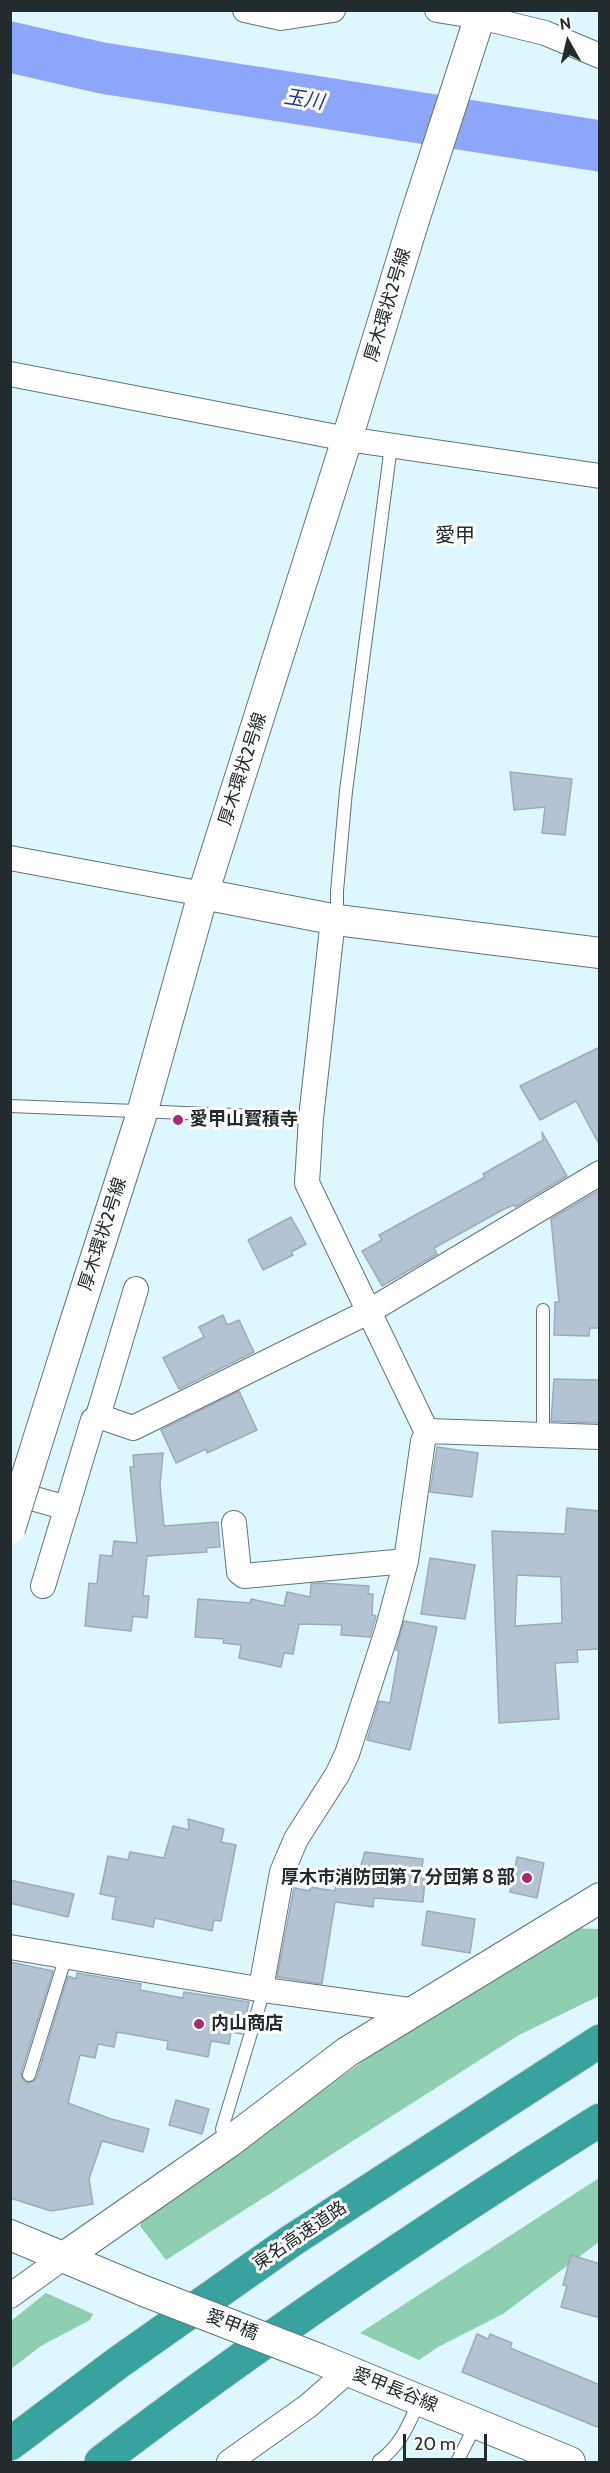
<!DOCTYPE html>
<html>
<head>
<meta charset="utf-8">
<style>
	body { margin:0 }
	#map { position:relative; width:610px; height:2473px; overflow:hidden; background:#def6fe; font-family:Cabin,sans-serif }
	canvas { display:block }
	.frame { position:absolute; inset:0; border:12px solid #222b2e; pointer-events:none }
	.north { position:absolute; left:538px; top:12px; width:60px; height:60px; -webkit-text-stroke:4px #fff; paint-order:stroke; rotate:352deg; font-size:16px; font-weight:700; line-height:24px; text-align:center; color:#222b2e }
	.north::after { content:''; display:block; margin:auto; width:21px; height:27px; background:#222b2e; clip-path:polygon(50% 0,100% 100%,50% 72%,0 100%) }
	.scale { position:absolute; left:403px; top:2434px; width:84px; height:27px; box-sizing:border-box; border:3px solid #222b2e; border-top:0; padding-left:8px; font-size:18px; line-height:21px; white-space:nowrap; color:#222b2e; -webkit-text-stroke:4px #fff; paint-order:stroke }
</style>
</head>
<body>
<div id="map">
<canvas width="610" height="2473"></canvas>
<div class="frame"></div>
<div class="north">N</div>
<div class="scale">20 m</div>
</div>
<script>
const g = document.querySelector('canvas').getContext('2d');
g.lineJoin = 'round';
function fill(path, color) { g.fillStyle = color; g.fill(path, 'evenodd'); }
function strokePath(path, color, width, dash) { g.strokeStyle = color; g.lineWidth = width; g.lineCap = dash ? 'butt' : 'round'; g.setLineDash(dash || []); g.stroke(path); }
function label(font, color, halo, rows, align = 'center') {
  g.font = font + ' Cabin,"Noto Sans JP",sans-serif'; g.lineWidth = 6; g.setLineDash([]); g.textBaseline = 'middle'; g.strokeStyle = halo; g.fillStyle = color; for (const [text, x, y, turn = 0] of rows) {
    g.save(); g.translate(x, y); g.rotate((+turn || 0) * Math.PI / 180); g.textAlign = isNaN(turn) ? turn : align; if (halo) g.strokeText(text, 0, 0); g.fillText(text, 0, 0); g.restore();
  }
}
fill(new Path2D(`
	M573 1928 599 1929V1996L519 2035 166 2260 140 2226 142 2220 373 2054Z
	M599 2178V2242L503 2314 438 2347 419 2360 360 2333Z
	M46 2293 93 2314 90 2320 41 2346 11 2369V2321Z`), '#90ceb1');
strokePath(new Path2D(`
	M10 47 102 68 600 146`), '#8ea6f9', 51);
const building = new Path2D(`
	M510 772 572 779 565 835 542 833 545 807 514 810Z
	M600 1047V1146L576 1101 540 1120 520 1086Z
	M542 1132 567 1176 515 1207 514 1205 504 1209 434 1248 437 1254 382 1286 362 1251 382 1240 379 1235 485 1177 483 1174 543 1140Z
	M600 1190V1328H590L589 1336 554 1335 555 1302H559L551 1219Z
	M291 1217 306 1244 291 1252 293 1255 263 1270 248 1240Z
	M223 1315 227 1325 239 1320 254 1352 179 1389 163 1358 204 1337 199 1327Z
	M554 1379 599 1380 600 1423 551 1421Z
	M239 1391 257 1430 207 1453 206 1449 176 1463 161 1430Z
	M437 1447 478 1453 472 1497 430 1492Z
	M163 1453 160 1485 164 1526 218 1522 220 1547 206 1548 207 1552 147 1556 143 1596H149L147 1618 133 1616 131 1631 85 1626 89 1583 97 1584 100 1555 112 1556 114 1541 137 1543 130 1467H134L133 1455Z
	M567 1508 600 1511 599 1649 577 1650 578 1662 555 1663 559 1719 499 1723 492 1531 565 1534ZM517 1575 561 1577 562 1623 515 1626Z
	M430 1558 475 1565 465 1619 421 1614Z
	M320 1583 369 1586 368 1594H373L372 1615 376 1616 370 1637 341 1635 342 1625 299 1624 293 1654 284 1653 281 1667 239 1658 241 1645 223 1643 224 1639 195 1637 198 1599 250 1603 251 1599 284 1606 287 1592 310 1597 311 1584Z
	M404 1621 437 1627 410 1750 367 1740 379 1701 390 1703 399 1651 396 1650Z
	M188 1819 224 1829 221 1842 236 1845 221 1921 214 1920 212 1931 155 1918 153 1927 112 1919 116 1897 100 1894 108 1856 128 1860 130 1852 164 1858 173 1826 189 1830Z
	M365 1852 423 1859 421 1878 425 1879 423 1902 374 1898 373 1907 335 1902 322 1984 277 1977 294 1888 310 1891V1887L335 1891 338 1866 360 1868Z
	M517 1857 544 1863 537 1898 510 1892Z
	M10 1880 74 1894 68 1917 10 1903Z
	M427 1911 475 1919 470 1953 422 1945Z
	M10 1962 53 1971 21 2073 23 2080 27 2083 34 2081 37 2077 68 1976 76 1979 77 1973 141 1984 140 1990 183 1998 184 1992 249 2002 242 2034 231 2032 229 2044 211 2041 208 2057 167 2049 168 2041 117 2032 114 2047 98 2044 95 2058 80 2055 68 2103 111 2119 149 2129 143 2152 102 2141 89 2179 93 2204 51 2211 10 2198Z
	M176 2100 209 2109 202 2134 169 2125Z
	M571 2255 600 2264V2318L561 2307 567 2286 563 2285Z
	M477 2334 488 2339 490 2334 512 2343 510 2348 600 2385V2428L462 2372Z`);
fill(building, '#b3c3d2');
strokePath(building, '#9cabb9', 1.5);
const service = new Path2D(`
	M337 920V891L346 791 391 446
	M10 1106 311 1118
	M543 1434V1310
	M29 2075 66 1956
	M227 2142 222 2129 264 1990
	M379 2461C401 2445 409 2424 419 2401
	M457 2462 476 2424`);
const minor = new Path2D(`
	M245 10 281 18 333 10
	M437 10 480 17 545 33 600 56
	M10 374 347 439 600 476
	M10 858 203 894
	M333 919 311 1118 307 1183 424 1426 428 1431 600 1437
	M98 1416 136 1289
	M10 1492 67 1508
	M234 1523 239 1572 244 1576 406 1561
	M43 1586 93 1420 98 1416 133 1428 368 1312 600 1173
	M10 1947 264 1990
	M416 2011 264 1990 263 1977 282 1872 296 1839 337 1775 347 1754 387 1631 406 1561 423 1441 428 1431
	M10 2296 64 2257
	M229 2462 308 2406 348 2371`);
const tertiary = new Path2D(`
	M203 894 337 920 600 953
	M70 1338 142 1113 203 894 347 439 414 220 482 10
	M10 2235 144 2291
	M64 2257 228 2143 347 2052 600 1898
	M319 2359 570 2462`);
const motorway = new Path2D(`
	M10 2444 119 2362 291 2241 600 2041
	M101 2462C261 2340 429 2227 600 2120`);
strokePath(service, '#60757b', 14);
strokePath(minor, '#60757b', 26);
strokePath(tertiary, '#60757b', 32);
strokePath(motorway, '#d7d9d9', 35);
strokePath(service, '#fff', 12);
strokePath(minor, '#fff', 24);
strokePath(tertiary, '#fff', 30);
strokePath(motorway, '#37a29e', 33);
const tertiaryBridge = new Path2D(`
	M10 1529 70 1338
	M144 2291 319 2359`);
strokePath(tertiaryBridge, '#60757b', 32, []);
strokePath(tertiaryBridge, '#fff', 30);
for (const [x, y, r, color] of [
	[178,1120,6,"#ac2872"],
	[527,1878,6,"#ac2872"],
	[199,2024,6,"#ac2872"]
]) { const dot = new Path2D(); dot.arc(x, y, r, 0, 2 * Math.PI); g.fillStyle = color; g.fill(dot); strokePath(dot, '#fff', 2); }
label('18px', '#222b2e', '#fff', [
	["厚木環状2号線",388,305,-73],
	["厚木環状2号線",243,769,-72],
	["厚木環状2号線",103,1234,-72],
	["東名高速道路",300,2236,-34],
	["愛甲橋",232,2325,21],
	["愛甲長谷線",395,2390,22]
]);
label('bold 18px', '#222b2e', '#fff', [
	["愛甲山寳積寺",190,1120],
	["厚木市消防団第７分団第８部",515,1878,"right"],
	["内山商店",211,2024]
], 'left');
label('italic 20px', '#293694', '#fff', [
	["玉川",304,100,9]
]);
label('20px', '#222b2e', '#fff', [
	["愛甲",455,536]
]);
</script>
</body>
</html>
